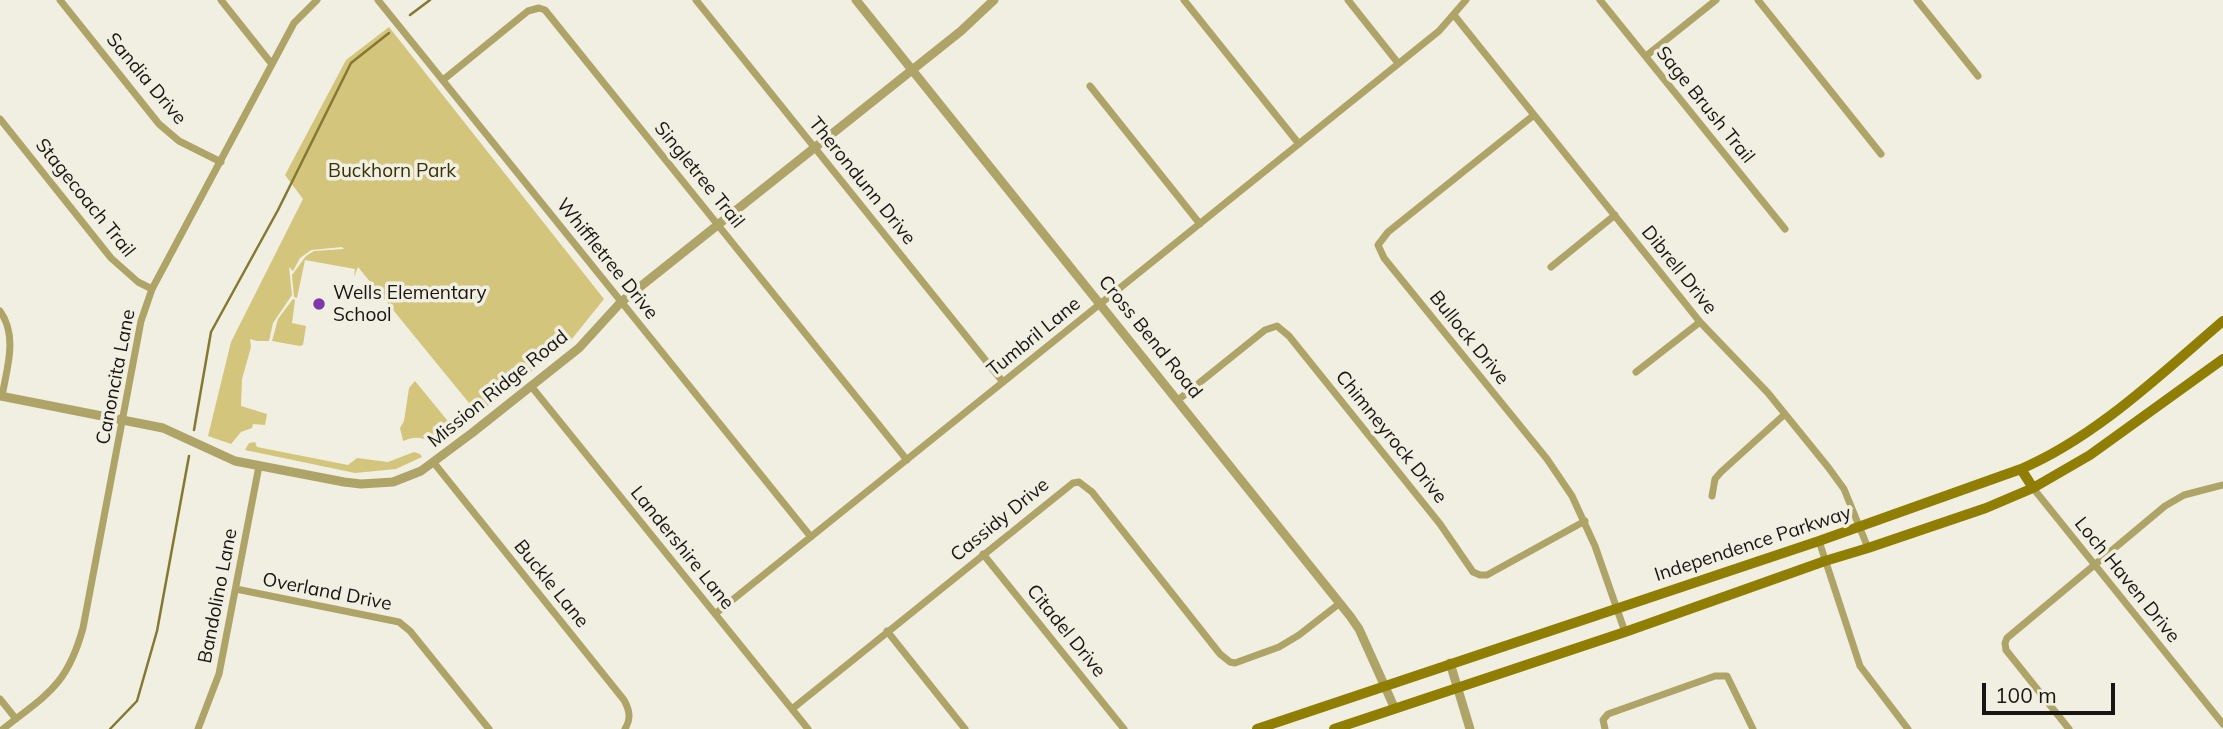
<!DOCTYPE html>
<html>
<head>
<meta charset="utf-8">
<style>
	body { margin:0 }
	#map { position:relative; width:2223px; height:729px; overflow:hidden; background:#f1efe2; font-family:Mulish,sans-serif }
	canvas { display:block }
	.scale { position:absolute; left:1982px; top:683px; width:133px; height:32px; box-sizing:border-box; border:4px solid #161511; border-top:0; padding-left:9px; font-size:21px; line-height:24px; white-space:nowrap; color:#161511; -webkit-text-stroke:5px #f1efe2; paint-order:stroke }
</style>
</head>
<body>
<div id="map">
<canvas width="2223" height="729"></canvas>
<div class="scale">100 m</div>
</div>
<script>
const g = document.querySelector('canvas').getContext('2d');
g.lineJoin = 'round';
function fill(path, color) { g.fillStyle = color; g.fill(path, 'evenodd'); }
function strokePath(path, color, width, dash) { g.strokeStyle = color; g.lineWidth = width; g.lineCap = dash ? 'butt' : 'round'; g.setLineDash(dash || []); g.stroke(path); }
function label(font, color, halo, rows, align = 'center') {
  g.font = font + ' Mulish,sans-serif'; g.lineWidth = 7; g.setLineDash([]); g.textBaseline = 'middle'; g.strokeStyle = halo; g.fillStyle = color; for (const [text, x, y, turn = 0] of rows) {
    g.save(); g.translate(x, y); g.rotate((+turn || 0) * Math.PI / 180); g.textAlign = isNaN(turn) ? turn : align; if (halo) g.strokeText(text, 0, 0); g.fillText(text, 0, 0); g.restore();
  }
}
fill(new Path2D(`
	M389 27 604 299 571 340 478 414 358 267 354 277 355 269 305 260 297 298 294 297 292 275 306 256 314 251 344 249 342 247 311 250 300 258 293 271 289 267 292 295 273 323 269 341H257L250 339 251 347 242 379 241 406 267 414 265 425 253 424 252 428 241 432 231 444 208 436 231 342 303 199 285 175 346 60Z
	M293 299 295 300 292 323 306 326 303 345 300 346 272 341 278 319Z
	M415 381 456 431 435 447C426 437 416 435 403 441L400 428 404 421 409 388Z
	M255 442 257 447 348 465 357 458 388 462 414 452 420 454 422 457 396 469 355 473 245 450 249 443Z`), '#d3c57b');
strokePath(new Path2D(`
	M410 15 430 0
	M194 430 211 332 278 210 351 63 389 33
	M110 729 137 701 157 631 189 456`), '#857830', 2.5);
strokePath(new Path2D(`
	M60 0 159 124 179 141 221 162
	M221 0 271 63
	M378 0 811 537
	M696 0 1003 382
	M1184 0 1299 144
	M1348 0 1398 63
	M1600 0 1785 229
	M1758 0 1881 154
	M1917 0 1978 76
	M1454 15 1700 322 1768 393 1828 467 1844 489 1868 548
	M1646 56 1716 0
	M443 80 528 11 539 8 545 10 907 460
	M1090 86 1200 224
	M1534 115 1388 232 1378 245 1384 258 1547 459 1572 496 1595 546 1625 632
	M0 119 111 258 138 282 152 289
	M1551 267 1615 215
	M0 311C18 336 7 368 2 396
	M1636 372 1700 322
	M531 386 808 729
	M1178 400 1265 330 1277 326 1289 336 1440 524 1473 572 1480 575H1487L1585 521
	M434 463 624 700C630 711 631 719 625 729
	M2033 488 2223 724
	M1712 496 1715 479 1721 472 1785 414
	M1819 541 1860 666 1908 729
	M983 554 1124 729
	M236 589 399 622 410 631 489 729
	M715 614 1439 31 1466 0
	M887 631 965 729
	M0 699 16 719
	M792 709 1073 483 1079 482 1092 492 1220 654 1230 662 1235 663 1279 647 1299 635 1340 603
	M3 729C47 694 67 686 83 628L141 321 152 289 294 23 317 0
	M198 729 219 674 259 466
	M1605 729 1603 720 1608 714 1715 676H1727L1753 729
	M2069 729 2006 650 2005 643 2007 638 2165 506 2184 495 2223 485`), '#afa467', 7);
strokePath(new Path2D(`
	M856 0 1350 616 1359 629 1395 709
	M0 396 163 428 235 461 344 482 361 484 393 482 421 471 472 433 579 348 621 302 961 31 994 0
	M1450 663 1470 729`), '#afa467', 9);
strokePath(new Path2D(`
	M2021 469 2033 488
	M1257 729 1819 541 2021 469C2096 437 2161 374 2223 321
	M1334 729 1625 632 1825 561 1868 548 1986 508 2033 488 2090 455 2223 359`), '#907e00', 10);
for (const [x, y, r, color] of [
	[319,304,7,"#7f38ab"]
]) { const dot = new Path2D(); dot.arc(x, y, r, 0, 2 * Math.PI); g.fillStyle = color; g.fill(dot); strokePath(dot, '#f1efe2', 2.5); }
label('19px', '#161511', '#f1efe2', [
	["Sandia Drive",146,79,50],
	["Sage Brush Trail",1705,105,51],
	["Singletree Trail",699,175,51],
	["Therondunn Drive",862,181,51],
	["Stagecoach Trail",85,198,51],
	["Whiffletree Drive",607,259,51],
	["Dibrell Drive",1679,270,51],
	["Tumbril Lane",1034,337,-39],
	["Cross Bend Road",1150,337,51],
	["Bullock Drive",1469,338,51],
	["Canoncita Lane",116,377,-79],
	["Mission Ridge Road",498,389,-39],
	["Chimneyrock Drive",1391,437,51],
	["Cassidy Drive",1000,520,-39],
	["Independence Parkway",1753,544,-18],
	["Landershire Lane",682,548,51],
	["Loch Haven Drive",2127,580,51],
	["Buckle Lane",551,584,51],
	["Overland Drive",327,592,11],
	["Bandolino Lane",218,596,-79],
	["Citadel Drive",1066,631,51]
]);
label('19px', '#383105', '#f1efe2', [
	["Buckhorn Park",392,171]
]);
label('19px', '#161511', '#f1efe2', [
	["Wells Elementary",333,293],
	["School",333,315]
], 'left');
</script>
</body>
</html>
